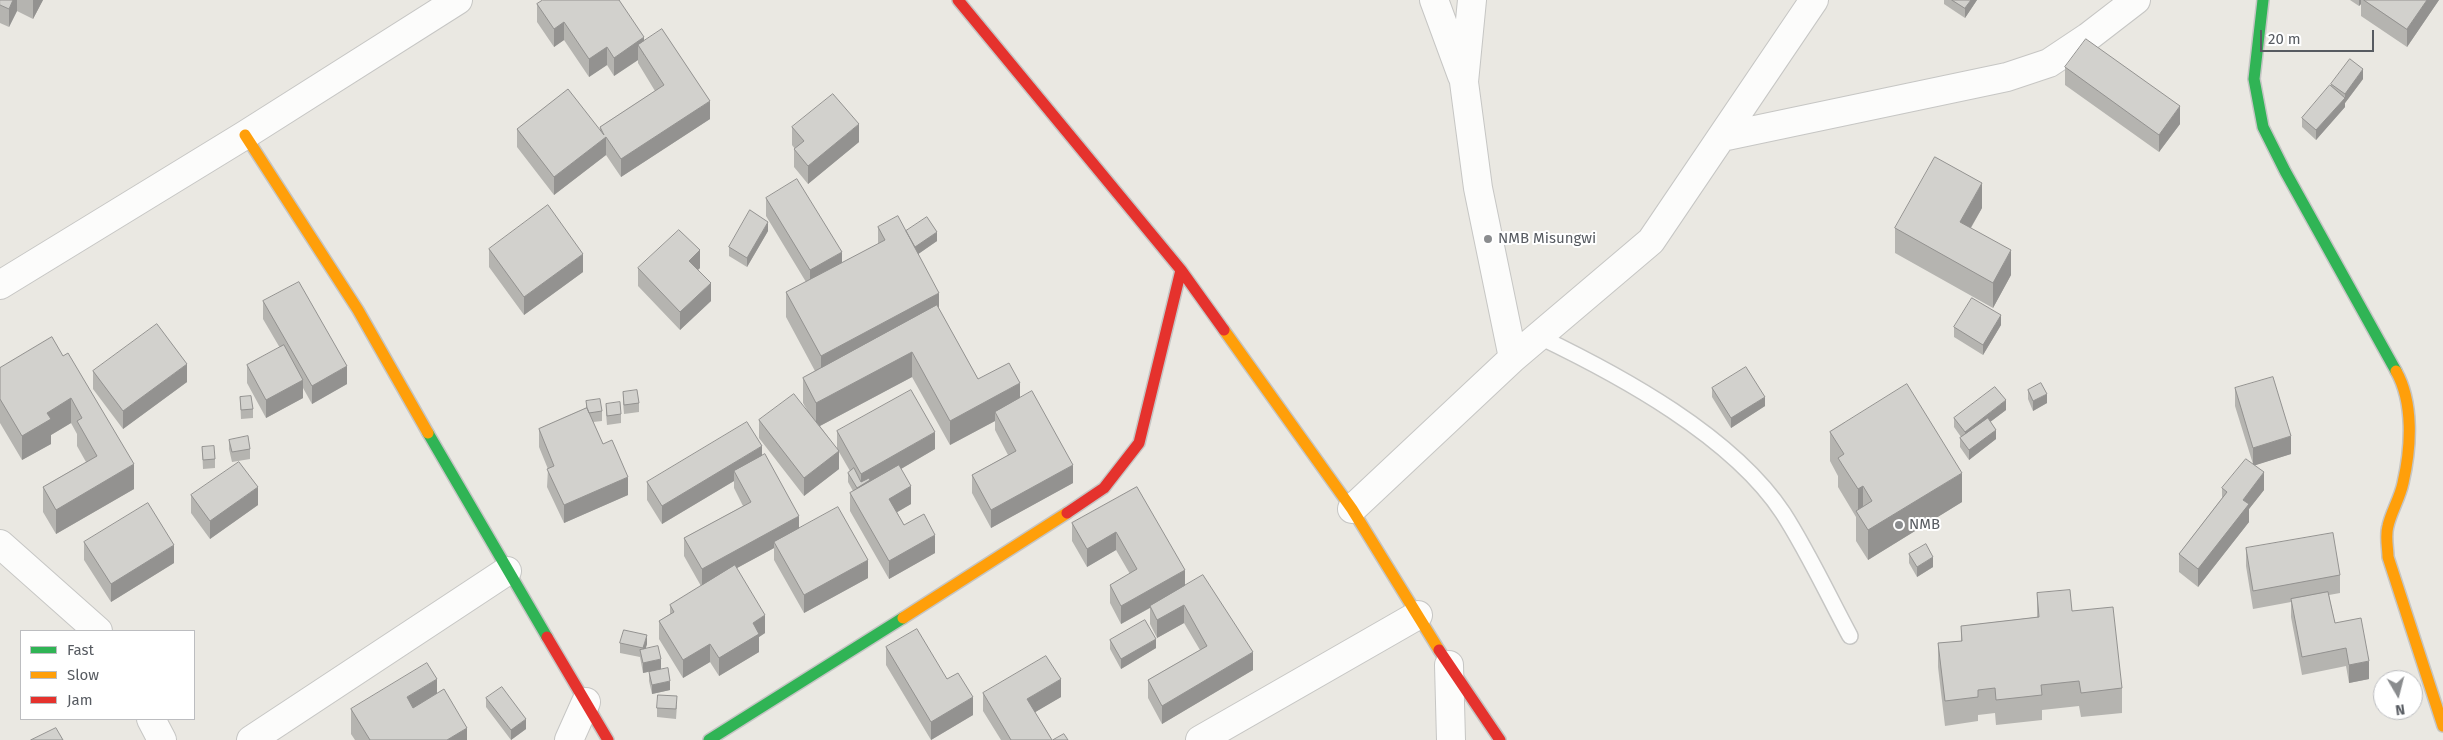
<!DOCTYPE html>
<html>
<head>
<meta charset="utf-8">
<style>
	body { margin:0 }
	#map { position:relative; width:2443px; height:740px; overflow:hidden; background:#eae8e2; font-family:"Fira Sans",sans-serif }
	canvas { display:block }
	.legend { position:absolute; left:20px; top:630px; width:175px; height:90px; box-sizing:border-box; background:#fff; border:1px solid #bcbdc0; margin:0; padding:6px 9px; list-style:none; font-size:15px; color:#575b61 }
	.legend li { display:flex; align-items:center; gap:10px; height:25px }
	.legend b { width:25px; border:1px solid #bcbdc0 }
	.north { position:absolute; left:2373px; top:670px; width:50px; height:50px; box-sizing:border-box; background:#fff; border:1px solid #bcbdc0; border-radius:50%; rotate:172deg; font-size:14px; font-weight:700; line-height:20px; text-align:center; color:#575b61 }
	.north::after { content:''; display:block; margin:auto; width:18px; height:22px; background:#8a8c8e; clip-path:polygon(50% 0,100% 100%,50% 72%,0 100%) }
	.scale { position:absolute; left:2260px; top:30px; width:114px; height:22px; box-sizing:border-box; border:2px solid #575b61; border-top:0; padding-left:6px; font-size:15px; line-height:18px; white-space:nowrap; color:#575b61; -webkit-text-stroke:4px #fff; paint-order:stroke }
</style>
</head>
<body>
<div id="map">
<canvas width="2443" height="740"></canvas>
<ul class="legend">
<li><b style="height:6px;background:#30b455"></b>Fast</li>
<li><b style="height:6px;background:#ff9f0a"></b>Slow</li>
<li><b style="height:6px;background:#e5322d"></b>Jam</li>
</ul>
<div class="north">N</div>
<div class="scale">20 m</div>
</div>
<script>
const g = document.querySelector('canvas').getContext('2d');
g.lineJoin = 'round';
function strokePath(path, color, width, dash) { g.strokeStyle = color; g.lineWidth = width; g.lineCap = dash ? 'butt' : 'round'; g.setLineDash(dash || []); g.stroke(path); }
function fill(path, color) { g.fillStyle = color; g.fill(path, 'evenodd'); }
function label(font, color, halo, rows, align = 'center') {
  g.font = font + ' "Fira Sans",sans-serif'; g.lineWidth = 4; g.setLineDash([]); g.textBaseline = 'middle'; g.strokeStyle = halo; g.fillStyle = color; for (const [text, x, y, turn = 0] of rows) {
    g.save(); g.translate(x, y); g.rotate((+turn || 0) * Math.PI / 180); g.textAlign = isNaN(turn) ? turn : align; if (halo) g.strokeText(text, 0, 0); g.fillText(text, 0, 0); g.restore();
  }
}
const lane = new Path2D(`
	M1540 337C1621 376 1732 436 1783 513 1807 550 1829 597 1850 636`);
const street = new Path2D(`
	M1434 0 1462 76
	M1472 0 1464 82 1478 188 1513 358
	M1722 137 2007 77 2049 63 2088 37 2136 0
	M0 285 245 135 458 0
	M1352 509 1513 358 1651 241 1814 0
	M0 544 98 631
	M1449 665 1451 740
	M151 719 162 740
	M251 740 507 571
	M569 740 586 702
	M1200 740 1418 615`);
const fast = new Path2D(`
	M2263 0 2254 79 2263 127 2285 171 2396 371
	M428 433 547 637
	M709 740 903 618`);
const slow = new Path2D(`
	M245 135 358 310 428 433
	M1224 330 1352 509 1439 650
	M2396 371C2414 403 2411 448 2403 483 2400 498 2391 512 2388 526 2385 536 2388 548 2388 557L2443 726
	M903 618 1067 513`);
const jam = new Path2D(`
	M958 0 1181 270 1224 330
	M1067 513 1104 488 1139 443 1181 270
	M547 637 608 740
	M1439 650 1500 740`);
strokePath(lane, '#c6c6c4', 18);
strokePath(street, '#c6c6c4', 30);
strokePath(fast, '#c5c5c4', 14);
strokePath(slow, '#c5c5c4', 14);
strokePath(jam, '#c5c5c4', 14);
strokePath(lane, '#fcfcfb', 15);
strokePath(street, '#fcfcfb', 28);
strokePath(fast, '#30b455', 11);
strokePath(slow, '#ff9f0a', 11);
strokePath(jam, '#e5322d', 11);
fill(new Path2D(`
	M0 0H43L33 19 17 11 9 27 0 23Z
	M1944 0H1977L1965 18 1944 4Z
	M2350 0H2439L2407 47 2361 16V4L2359 6Z
	M537 4 644 41 710 119 621 177 606 155 554 195 517 147V129L600 130V127L655 91 638 63V60L614 76 607 65 589 77 564 40 554 47 537 22Z
	M2065 67 2180 124 2159 152 2065 85Z
	M2363 79 2345 103V107L2316 140 2302 127V118L2331 86V84Z
	M792 127 859 142 808 184 794 167V149H795L792 145Z
	M766 198 842 263 878 244V227L906 231 937 241 918 254 939 309 978 379 1020 398 1073 483 991 528 972 493V475L1008 455 995 430V421L950 445 912 377 820 426 837 449V431L935 449 901 469 911 504 897 512 904 525 935 553 889 579 850 511V493L853 491 848 482V473L850 471 839 452V469L804 496 759 438V420L807 410 803 403V378L815 371 786 317V292L806 282 766 216Z
	M1982 208 1971 228 2011 275 1993 308 1895 253V228Z
	M768 231 747 267 729 256V247Z
	M489 249 583 272 524 315 489 267Z
	M638 268H700L698 270 711 301 680 330 638 286Z
	M263 301 347 384 312 404 303 388V398L266 418 247 383V365L280 348 263 319Z
	M2001 325 1983 355 1954 337V327Z
	M52 337 134 489 56 534 43 512V487L86 462 77 446V434L71 423 51 435V444L22 460 0 423V368Z
	M93 371 187 382 123 429 93 389Z
	M1712 388 1765 406 1731 428 1712 397Z
	M2235 388 2291 454 2255 465 2264 490 2249 509V522L2198 587 2179 572V554L2222 498V488L2253 464 2235 406Z
	M2028 390 2047 403 2033 411 2028 399Z
	M623 392 639 403V412L624 414 623 402Z
	M240 397 253 409V418L241 419Z
	M586 401 602 411V421L593 422 603 444 628 495 564 523 547 487 548 469 539 447V429L586 408Z
	M606 404 621 414V423L607 425 606 413Z
	M2006 410 1990 422 1996 439 1969 460 1960 447V438L1961 437 1954 427V418Z
	M1844 423 1962 502 1868 560 1856 541V517L1838 487V476L1830 461V432Z
	M229 440 250 449V459L232 462 229 449Z
	M202 447 215 459V468L203 469Z
	M762 455 799 528 868 578 804 613 774 560V548L737 568 765 633 759 637V652L719 676 710 662 683 678 659 639V621L670 614V605L701 586 684 556V538L743 506 734 488V481L662 524 647 500V482Z
	M1137 487 1185 586 1253 670 1162 724 1148 698V680L1200 650 1184 623 1157 638 1150 624V608L1121 624 1110 603V585L1130 574 1116 550 1087 567 1072 541V523Z
	M191 495 258 505 210 539 191 513Z
	M84 542 174 563 111 602 84 560Z
	M2246 548 2340 575V593L2329 595 2335 623 2369 679 2349 683 2346 666 2302 675 2291 617V602L2253 609 2246 566Z
	M1909 554 1933 567 1917 577 1909 563Z
	M2037 593 2072 611 2122 688V713L2081 717 2079 706 2042 710V720L1996 725 1995 713 1978 715V721L1945 726 1938 667V643L1961 641V626L2037 617Z
	M1110 640 1156 648 1121 669 1110 649Z
	M620 643 647 644 645 649 661 669 643 673 640 657 620 653Z
	M886 647 947 679 973 715 931 740 886 665Z
	M649 672 670 690 652 694 649 681Z
	M983 693 1061 697 1035 712 1052 740H1001L983 711Z
	M437 694 467 740H355L351 734V709Z
	M486 698 526 729 511 740 486 707Z
	M677 705 676 719 657 717V708Z`), '#b5b4b0');
fill(new Path2D(`
	M13 0H17V11L9 27V9Z
	M33 0H43L33 19Z
	M1971 0H1977L1965 18V8Z
	M2359 0H2361V4L2359 6Z
	M2427 0H2439L2407 47V29Z
	M564 22V40L554 47V29Z
	M644 37V55L638 45V60L614 76V58Z
	M607 47V65L589 77V59Z
	M2363 69V79L2345 103V107L2316 140V130L2345 98V94Z
	M710 101V119L621 177V159Z
	M2180 106V124L2159 152V135Z
	M859 124V142L808 184V166Z
	M606 137V155L554 195V177Z
	M1982 183V208L1960 246V222Z
	M768 222V231L747 267V258Z
	M937 232V241L914 257V247Z
	M700 250V268L689 278V261Z
	M2011 250V275L1993 308V283Z
	M842 252V270L810 288V270Z
	M583 254V272L524 315V297Z
	M711 283V301L680 330V312Z
	M939 293V318L821 381V356Z
	M2001 315V325L1983 355V345Z
	M912 352V377L816 428V403Z
	M187 364V382L123 429V411Z
	M347 366V384L312 404V386Z
	M303 380V398L266 418V400Z
	M1020 383V408L995 412V421L950 445V421Z
	M2047 394V403L2033 411V401Z
	M1765 397V406L1731 428V418Z
	M71 398V423L51 435V444L22 460V436L47 413Z
	M2006 400V410L1965 441V432Z
	M1996 430V439L1969 460V450Z
	M935 432V449L870 487 857 497V488L861 485V474Z
	M2291 436V454L2253 466V448Z
	M762 446V464L734 471V481L662 524V506Z
	M839 451V469L804 496V478Z
	M134 464V489L56 534V510Z
	M1073 465V483L991 528V510Z
	M2264 472V490L2249 509V522L2198 587V569L2243 500Z
	M1962 473V502L1868 560V530Z
	M628 477V495L564 523V505Z
	M911 486V504L889 517V499Z
	M1863 486V516L1858 513V489Z
	M258 487V505L210 539V521Z
	M799 516V534L774 542V548L702 587V569Z
	M1116 532V550L1087 567V549Z
	M935 535V553L889 579V561Z
	M174 545V563L111 602V584Z
	M1933 557V567L1917 577V567Z
	M868 560V578L804 613V595Z
	M1185 570V588L1121 624V606Z
	M1184 605V623L1157 638V620Z
	M765 615V633L759 637V652L719 676V658L753 623Z
	M647 635V644L643 658V648Z
	M1156 639V648L1121 669V659Z
	M710 644V662L683 678V660Z
	M1253 652V670L1162 724V706Z
	M661 659V669L643 673V663Z
	M2369 661V679L2349 683V665Z
	M437 679V703L407 722V697Z
	M1061 679V697L1027 717V699Z
	M670 681V690L652 694V685Z
	M973 697V715L931 740V722Z
	M526 719V729L511 740V730Z
	M467 728V740H447Z`), '#939290');
const building = new Path2D(`
	M0 0H13L9 9 0 5Z
	M543 0H619L644 37 614 58 607 47 589 59 564 22 554 29 537 4Z
	M1952 0H1971L1965 8Z
	M2364 0H2427L2407 29Z
	M662 29 710 101 621 159 606 137 554 177 517 129 568 89 604 135 600 127 664 85 638 45Z
	M2086 39 2180 106 2159 135 2065 67Z
	M2350 59 2363 69 2345 94 2331 84Z
	M2330 85 2345 98 2316 130 2302 118Z
	M833 94 859 124 808 166 794 149 804 141 792 127Z
	M1935 157 1982 183 1960 222 2011 250 1993 283 1895 228Z
	M797 179 842 252 810 270 766 198Z
	M548 205 583 254 524 297 489 249Z
	M750 210 768 222 747 258 729 247Z
	M898 216 939 293 821 356 786 292 885 240 878 227Z
	M927 217 937 232 915 247 906 231Z
	M679 230 700 250 689 261 711 283 680 312 638 268Z
	M299 282 347 366 312 386 263 301Z
	M1972 298 2001 315 1983 345 1954 327Z
	M937 305 978 379 1009 363 1020 383 950 421 912 352 816 403 803 378Z
	M157 324 187 364 123 411 93 371Z
	M52 337 63 356 68 353 134 464 56 510 43 487 97 456 77 421 82 418 71 398 47 413 51 419 22 436 0 399V368Z
	M284 345 303 380 266 400 247 365Z
	M1746 367 1765 397 1731 418 1712 388Z
	M2273 377 2291 436 2253 448 2235 388Z
	M2041 383 2047 394 2033 401 2028 390Z
	M1907 384 1962 473 1868 530 1856 511 1872 501 1863 486 1858 489 1845 469 1838 458 1844 454 1830 432Z
	M1995 387 2006 400 1965 432 1954 418Z
	M637 390 639 403 624 405 623 392Z
	M911 390 935 432 861 474 837 431Z
	M1032 391 1073 465 991 510 972 475 1016 451 995 412Z
	M794 394 839 451 804 478 759 420Z
	M251 396 253 409 241 410 240 397Z
	M600 399 602 411 589 413 587 408 586 401Z
	M620 402 621 414 607 416 606 404Z
	M587 408 603 444 612 440 628 477 564 505 547 469 554 466 539 429Z
	M1988 418 1996 430 1969 450 1960 438Z
	M747 422 762 446 662 506 647 482Z
	M248 436 250 449 232 452 229 440Z
	M214 446 215 459 203 460 202 447Z
	M765 454 799 516 702 569 684 538 751 502 734 471Z
	M2246 459 2264 472 2243 500 2249 504 2198 569 2179 554 2227 492 2222 488Z
	M239 462 258 487 210 521 191 495Z
	M899 465 911 486 889 499 904 525 924 514 935 535 889 561 850 493Z
	M854 468 861 482 869 478 870 480 857 488 848 473Z
	M1137 487 1185 570 1121 606 1110 585 1137 569 1116 532 1087 549 1072 523Z
	M148 503 174 545 111 584 84 542Z
	M838 507 868 560 804 595 774 542Z
	M2333 533 2340 575 2253 591 2246 548Z
	M1926 544 1933 557 1917 567 1909 554Z
	M735 565 765 615 753 623 759 634 719 658 710 644 683 660 659 621 674 612 670 605Z
	M1203 575 1253 652 1162 706 1148 680 1207 646 1184 605 1157 620 1150 606Z
	M2070 590 2072 611 2113 607 2122 688 2081 693 2079 681 2041 685 2042 695 1996 700 1995 688 1978 690V697L1945 701 1938 643 1962 641 1961 626 2039 617 2037 593Z
	M2328 592 2335 623 2361 618 2369 661 2349 665 2346 648 2302 657 2291 599Z
	M1145 620 1156 639 1121 659 1110 640Z
	M917 629 947 679 958 673 973 697 931 722 886 647Z
	M624 630 647 635 643 648 620 643Z
	M658 646 661 659 643 663 640 650Z
	M1046 656 1061 679 1027 699 1052 740H1011L983 693Z
	M427 663 437 679 407 697 413 708 444 689 467 728 447 740H370L351 709Z
	M668 668 670 681 652 685 649 672Z
	M502 687 526 719 511 730 486 698Z
	M658 695 677 696 676 709 657 708Z
	M56 728 63 740H31Z
	M1064 734 1068 740H1053Z`);
fill(building, '#d2d1cd');
strokePath(building, '#939290', 1);
for (const [x, y, r, color] of [
	[1488,239,5,"#8a8c8e"],
	[1899,525,5,"#8a8c8e"]
]) { const dot = new Path2D(); dot.arc(x, y, r, 0, 2 * Math.PI); g.fillStyle = color; g.fill(dot); strokePath(dot, '#fff', 2); }
label('15px', '#575b61', '#fff', [
	["NMB Misungwi",1498,239],
	["NMB",1909,525]
], 'left');
</script>
</body>
</html>
